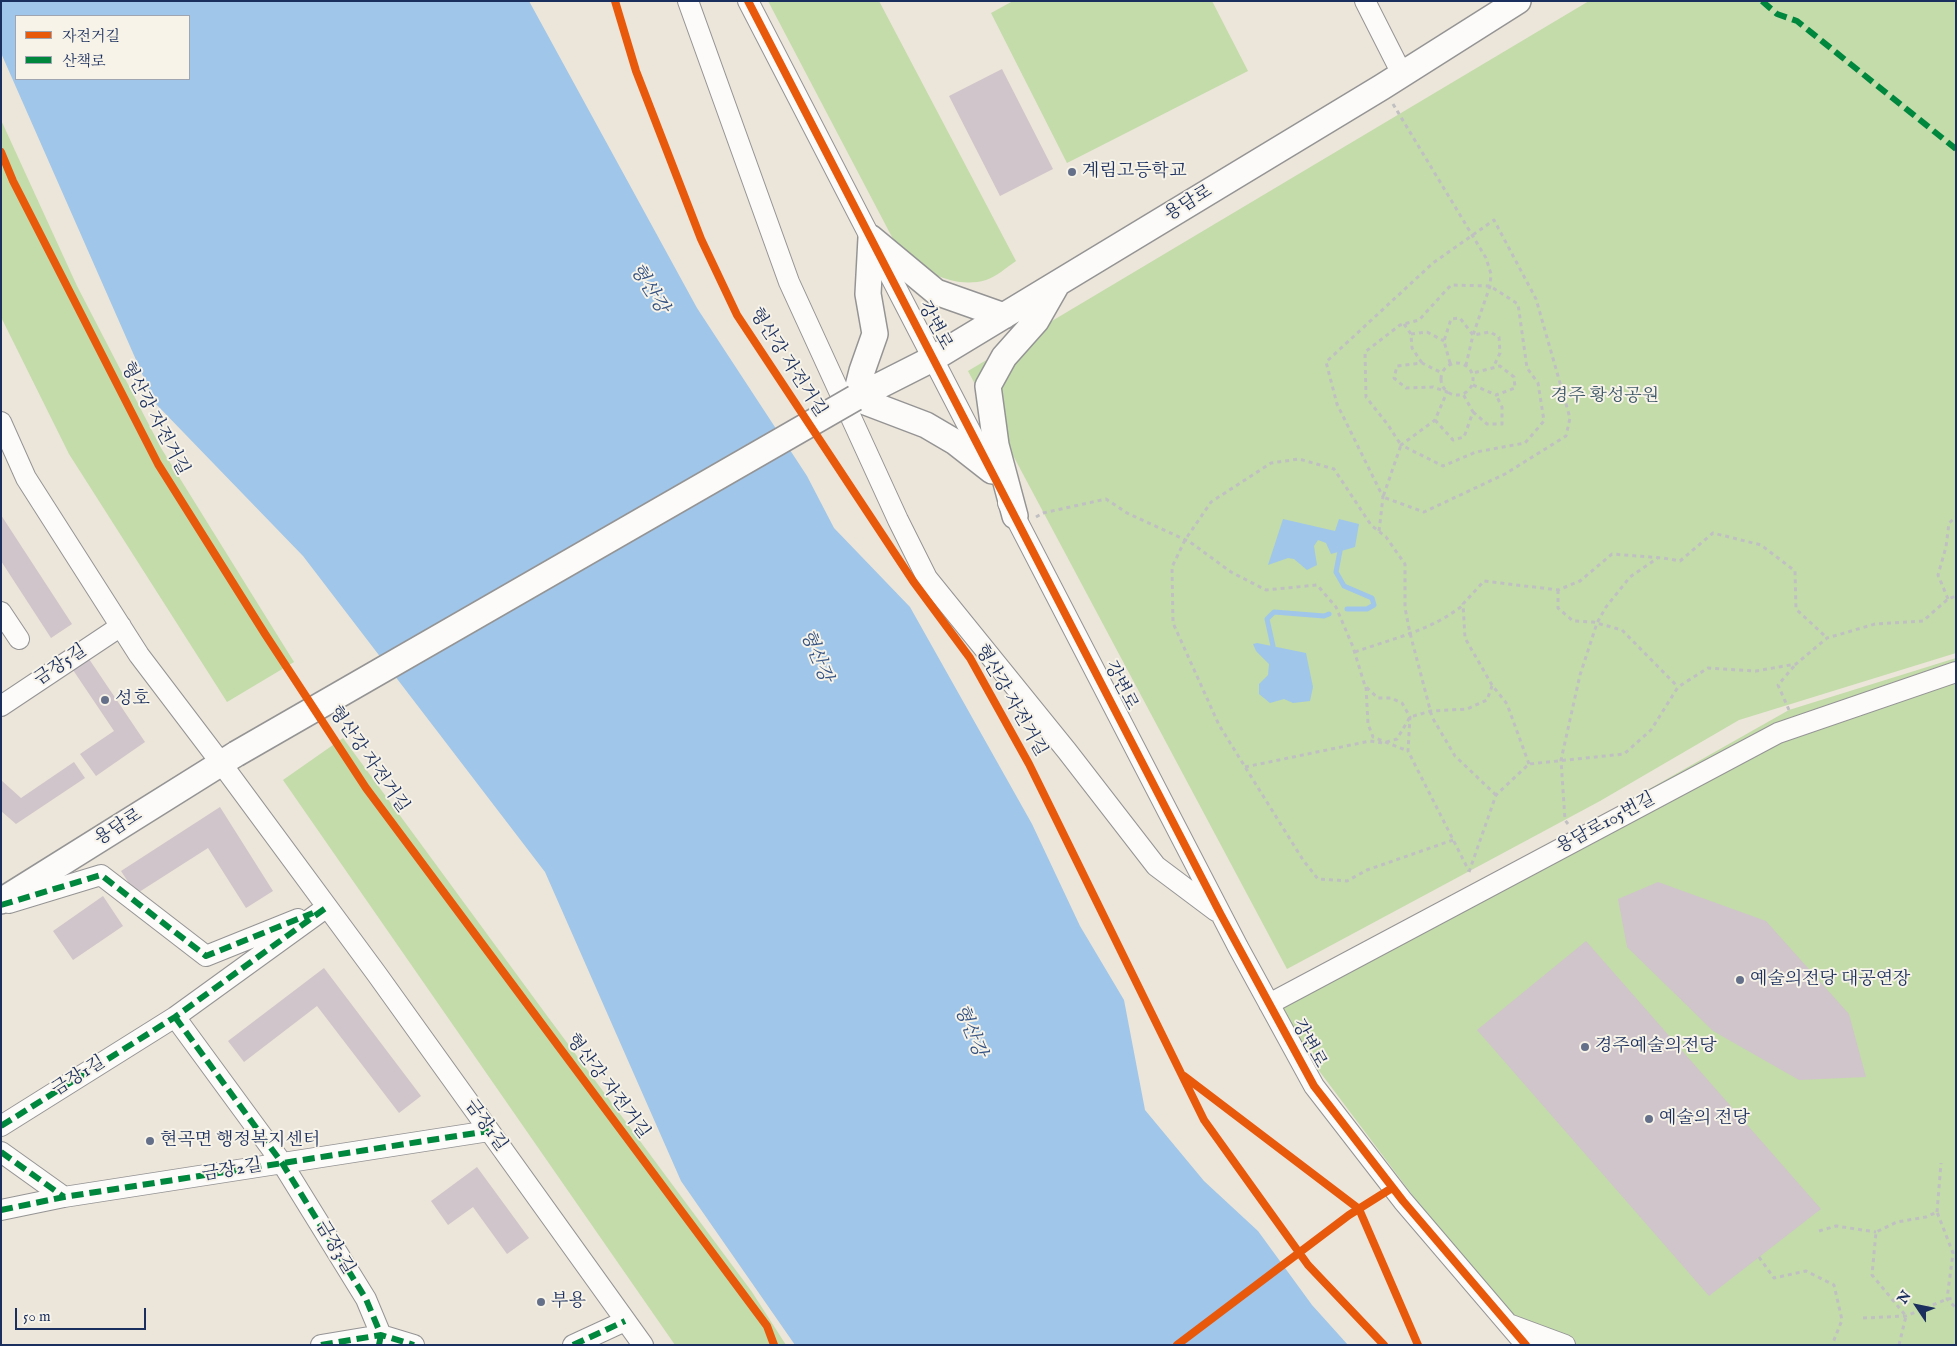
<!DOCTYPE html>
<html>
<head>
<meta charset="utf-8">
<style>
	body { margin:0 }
	#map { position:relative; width:1957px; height:1346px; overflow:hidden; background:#ece5d9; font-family:"IM FELL English","Noto Serif KR",serif }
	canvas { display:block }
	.frame { position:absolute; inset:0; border:2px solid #1b2f5e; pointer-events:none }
	.legend { position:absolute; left:15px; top:15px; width:175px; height:65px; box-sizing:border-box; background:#f7f3e8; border:1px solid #9fa5b1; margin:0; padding:6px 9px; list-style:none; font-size:15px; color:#1b2f5e }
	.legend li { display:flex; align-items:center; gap:10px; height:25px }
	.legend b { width:25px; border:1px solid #9fa5b1 }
	.north { position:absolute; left:1892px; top:1281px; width:50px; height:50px; -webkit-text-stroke:4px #f7f3e8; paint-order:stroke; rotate:304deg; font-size:14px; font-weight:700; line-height:20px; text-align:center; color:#1b2f5e }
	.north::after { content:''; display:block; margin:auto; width:18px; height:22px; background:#1b2f5e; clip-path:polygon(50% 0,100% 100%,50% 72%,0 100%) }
	.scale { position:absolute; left:15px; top:1308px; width:131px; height:22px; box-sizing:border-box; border:2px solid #1b2f5e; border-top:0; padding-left:6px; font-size:15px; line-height:18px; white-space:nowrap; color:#1b2f5e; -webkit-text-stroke:4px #f7f3e8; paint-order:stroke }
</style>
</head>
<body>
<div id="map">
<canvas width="1957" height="1346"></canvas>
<div class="frame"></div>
<ul class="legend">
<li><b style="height:6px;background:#e8590c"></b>자전거길</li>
<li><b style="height:6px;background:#00873e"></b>산책로</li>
</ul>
<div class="north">N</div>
<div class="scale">50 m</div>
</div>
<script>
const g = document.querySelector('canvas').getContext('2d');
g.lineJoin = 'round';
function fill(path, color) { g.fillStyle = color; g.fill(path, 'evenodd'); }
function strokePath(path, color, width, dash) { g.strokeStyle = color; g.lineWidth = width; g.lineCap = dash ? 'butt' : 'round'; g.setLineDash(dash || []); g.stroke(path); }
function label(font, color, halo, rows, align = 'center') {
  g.font = font + ' "IM FELL English","Noto Serif KR",serif'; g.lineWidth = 4; g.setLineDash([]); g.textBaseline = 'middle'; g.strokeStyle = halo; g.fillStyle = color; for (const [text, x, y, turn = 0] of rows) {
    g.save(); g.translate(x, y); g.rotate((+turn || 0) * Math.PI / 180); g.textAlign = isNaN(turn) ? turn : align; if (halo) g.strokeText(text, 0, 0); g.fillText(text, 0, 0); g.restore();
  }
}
fill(new Path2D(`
	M768 1H879L1016 261C1007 267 996 277 986 280 955 289 929 272 903 258Z
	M1013 1H1212L1248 71 1067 163 991 13Z
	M1589 1H1956V653L1739 720 1600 801 1287 969 968 371Z
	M1 120 77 286 161 448 294 662 227 702 69 454 1 317Z
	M1956 658V1345H1568L1509 1324 1269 1004 1789 710Z
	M343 738 545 1013 752 1292 786 1345H675L283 780Z`), '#c3dcaa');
fill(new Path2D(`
	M1 1H529L697 308 807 476 834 528 910 607 1032 824 1080 926 1124 1000 1145 1110 1204 1181 1258 1231 1312 1305 1348 1345H795L681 1181 545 872 303 556 155 403 1 53ZM16 16H189V79H16Z
	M1283 519 1335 531 1339 519 1359 524 1355 547 1331 554 1326 543 1318 540 1314 546 1317 565 1307 570 1294 559 1288 558 1268 565Z
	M1257 643 1306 653 1313 687 1310 701 1293 703 1284 699 1270 703 1259 694V684L1268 675 1269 664 1256 651 1253 644Z`), '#a0c6ea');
strokePath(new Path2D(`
	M1340 551 1336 572 1344 586 1372 598 1374 605 1367 609H1347
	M1273 646 1267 619 1274 612 1324 616 1329 614`), '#a0c6ea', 5);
fill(new Path2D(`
	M1002 69 1053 169 1000 196 949 96Z
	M1 515 72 624 51 638 1 561Z
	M89 659 145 742 96 776 80 754 114 731 73 670Z
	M74 762 85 778 16 824 1 811V780L21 798Z
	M220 807 273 891 246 908 208 848 136 894 121 871Z
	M1658 882 1766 921 1849 1014 1866 1077 1799 1080 1713 1031 1627 947 1618 899Z
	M103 896 123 926 73 960 53 931Z
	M1586 941 1821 1209 1709 1296 1477 1030Z
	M324 968 421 1096 399 1113 317 1006 244 1062 228 1041Z
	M477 1167 529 1238 507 1254 473 1207 448 1225 431 1201Z`), '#d0c5ca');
const minor = new Path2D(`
	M688 1 789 282 898 520 927 578 1067 751 1156 866 1216 911
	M748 1 990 469
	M1365 1 1402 74
	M1 422 26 478 139 655 221 763 376 973 643 1345
	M1008 503 1238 947 1314 1086 1403 1201 1526 1345
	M1 612 19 639
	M1 706 121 626
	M9 903 101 875 206 956 298 919
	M1269 1004 1778 733 1956 672
	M175 1017 282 1163 366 1299 381 1335 379 1345
	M1 1126 175 1017 327 907
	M1 1152 64 1197
	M1 1210 64 1197 489 1131
	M1511 1325 1565 1345
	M321 1345 381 1335 414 1345
	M573 1345 625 1321`);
const major = new Path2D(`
	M871 238 936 292 1004 316
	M855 398 934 358 1382 87 1518 1
	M855 398 862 371 875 334 868 294 871 238
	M855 398 926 425 955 442 992 471
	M1015 516 996 445 988 386 1004 357 1036 321 1056 286
	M1 901 236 754`);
strokePath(minor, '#959495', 22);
strokePath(major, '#959495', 28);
strokePath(new Path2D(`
	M1393 104 1486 258 1491 274 1490 286 1473 335 1490 332 1499 337 1500 353 1493 368
	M1404 324 1411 334 1412 348 1422 363
	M1411 334 1427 332 1444 341
	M1450 363 1444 341 1451 319 1460 318 1473 335 1466 365
	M1441 379a16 16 0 1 1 32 0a16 16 0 1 1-32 0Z
	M1473 385 1496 395 1515 388 1514 377 1500 366 1473 373
	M1473 412 1487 424H1502V407L1496 395
	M1435 420 1453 440 1464 437 1473 412 1463 394
	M1036 517 1043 513 1106 499 1127 513 1190 542 1231 572 1266 590 1317 585 1336 607 1353 647 1365 686 1378 698H1391L1402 703 1410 717 1408 751 1469 871
	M1379 531 1383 497 1337 404 1326 362 1433 263 1494 220 1536 299 1570 418 1566 436 1505 474 1424 512 1383 497 1401 445 1388 425 1366 397 1365 352 1400 325 1419 320 1451 285 1490 286 1518 304 1527 368 1538 383 1544 421 1525 443 1476 452 1443 466 1401 445 1435 420 1447 392 1433 387 1406 388 1394 378 1397 366 1422 363 1442 373
	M1558 590V608L1573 621 1593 622 1622 630 1678 687
	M1948 599 1938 575 1946 547 1949 523 1956 517
	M1355 652C1391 639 1433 630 1463 605
	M1366 687 1368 724 1373 737 1408 751
	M1789 710 1778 685 1795 665
	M1529 764 1507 704 1492 685 1465 638 1463 604 1484 581 1558 590 1580 581 1612 554 1663 558 1680 561 1713 533 1761 545 1795 571 1796 609 1827 638
	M1245 767 1370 741 1383 743 1397 739 1410 717 1431 711 1467 709 1487 700 1492 686
	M1568 824 1565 820 1561 760 1580 675 1597 623 1606 607 1630 577 1659 557
	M1453 840 1367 870 1347 881 1318 879 1303 860 1219 725 1173 623 1172 567 1185 540 1211 502 1271 463 1299 459 1334 469 1371 525 1386 537 1405 564V608L1410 633 1432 717 1455 756 1496 795
	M1469 872 1496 795 1529 764 1624 754 1651 730 1678 687 1708 668 1756 671 1796 664 1827 638 1875 624 1923 621 1948 599 1956 596
	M1937 1212 1941 1163
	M1819 1231 1836 1226 1876 1232
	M1759 1257 1774 1278 1806 1271 1834 1285 1842 1320 1832 1345
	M1863 1318 1906 1316 1947 1299 1956 1298
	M1899 1345 1906 1316 1872 1275 1876 1232 1897 1222 1926 1217 1937 1212 1953 1253 1947 1299 1956 1308`), '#c0c0c3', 3, [4, 4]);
strokePath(minor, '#fcfbf9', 20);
strokePath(major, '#fcfbf9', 25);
const majorBridge = new Path2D(`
	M236 754 855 398`);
strokePath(majorBridge, '#959495', 28, []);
strokePath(majorBridge, '#fcfbf9', 25);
strokePath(new Path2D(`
	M1762 1 1777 14 1797 21 1956 149
	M1 905 101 875 206 956 313 913
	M175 1017 282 1163 366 1299 381 1335 379 1345
	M1 1126 175 1017 327 907
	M1 1152 64 1197
	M1 1210 64 1197 489 1131
	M321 1345 381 1335 414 1345
	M573 1345 625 1321`), '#00873e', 6, [12, 6]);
strokePath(new Path2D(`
	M615 1 636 71 701 239 737 315 913 581 970 658 1029 764 1204 1120 1308 1265 1384 1345
	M748 1 1221 915 1314 1086 1403 1201 1526 1345
	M1 152 13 181 158 464 265 634 366 788 767 1326 774 1345
	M1184 1076 1359 1209 1418 1345
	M1177 1345 1349 1215 1392 1188`), '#e8590c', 8);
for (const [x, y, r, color] of [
	[1072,172,5,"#646f89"],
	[105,700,5,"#646f89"],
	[1740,980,5,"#646f89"],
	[1585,1047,5,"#646f89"],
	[1649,1119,5,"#646f89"],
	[150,1141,5,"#646f89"],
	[541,1302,5,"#646f89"]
]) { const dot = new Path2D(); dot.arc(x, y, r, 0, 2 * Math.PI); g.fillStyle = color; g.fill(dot); strokePath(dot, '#f7f3e8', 2); }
label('18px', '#1b2f5e', '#f7f3e8', [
	["계림고등학교",1082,172],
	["성호",115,700],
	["예술의전당 대공연장",1750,980],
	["경주예술의전당",1595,1047],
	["예술의 전당",1659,1119],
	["현곡면 행정복지센터",160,1141],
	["부용",551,1302]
], 'left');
label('18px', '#1b2f5e', '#f7f3e8', [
	["용담로",1189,204,-31],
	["강변로",934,326,62],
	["형산강 자전거길",787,363,57],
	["형산강 자전거길",154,419,62],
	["금장5길",61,666,-34],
	["강변로",1120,686,63],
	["형산강 자전거길",1010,701,60],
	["형산강 자전거길",368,760,55],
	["용담로105번길",1606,824,-28],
	["용담로",119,828,-32],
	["강변로",1308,1044,61],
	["금장1길",79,1077,-32],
	["형산강 자전거길",607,1087,53],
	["금장1길",485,1126,54],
	["금장2길",232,1171,-9],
	["금장3길",334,1248,59]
]);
label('18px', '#3d5868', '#f7f3e8', [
	["경주 황성공원",1605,397]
]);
label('italic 19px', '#345283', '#f7f3e8', [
	["형산강",648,289,58],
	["형산강",815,656,68],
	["형산강",969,1031,68]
]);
</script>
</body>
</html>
